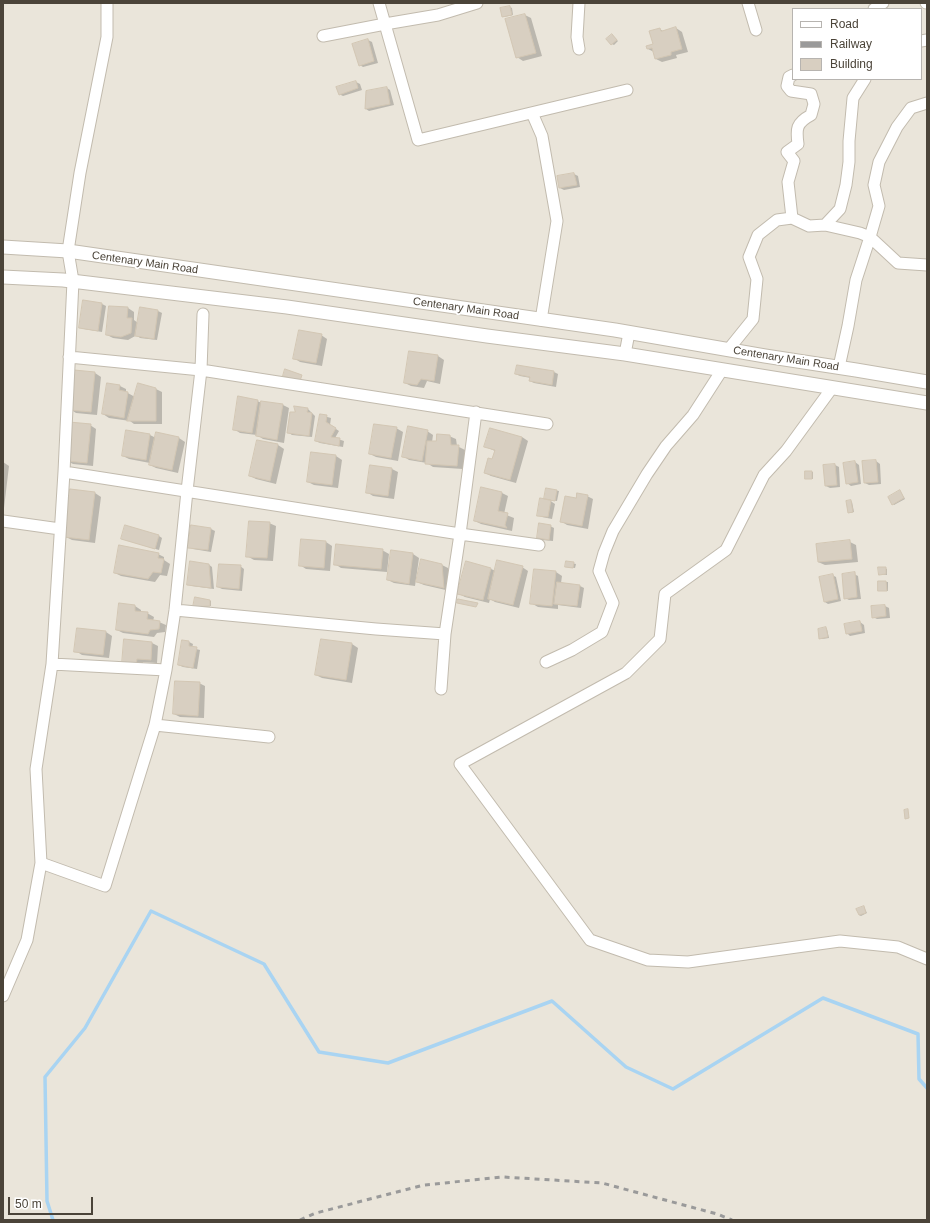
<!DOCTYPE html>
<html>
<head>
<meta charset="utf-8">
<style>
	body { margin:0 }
	#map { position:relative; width:930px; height:1223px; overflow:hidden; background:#f6f3ec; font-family:Arial,sans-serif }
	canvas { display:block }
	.frame { position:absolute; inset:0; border:4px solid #4b4439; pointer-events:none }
	.legend { position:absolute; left:792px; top:8px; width:130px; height:72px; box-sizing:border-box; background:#fff; border:1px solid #b7b4b0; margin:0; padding:5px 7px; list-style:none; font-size:12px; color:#4b4439 }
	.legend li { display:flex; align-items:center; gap:8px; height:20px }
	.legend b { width:20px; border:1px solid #b7b4b0 }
	.scale { position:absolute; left:8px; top:1197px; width:85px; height:18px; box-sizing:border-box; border:2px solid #4b4439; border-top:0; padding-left:5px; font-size:12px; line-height:14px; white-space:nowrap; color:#4b4439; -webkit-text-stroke:3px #fff; paint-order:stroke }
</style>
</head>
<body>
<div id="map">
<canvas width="930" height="1223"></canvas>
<div class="frame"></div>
<ul class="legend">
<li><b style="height:5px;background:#fff"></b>Road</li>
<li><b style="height:5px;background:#9a9a9a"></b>Railway</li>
<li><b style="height:11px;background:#d8cfc1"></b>Building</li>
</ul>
<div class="scale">50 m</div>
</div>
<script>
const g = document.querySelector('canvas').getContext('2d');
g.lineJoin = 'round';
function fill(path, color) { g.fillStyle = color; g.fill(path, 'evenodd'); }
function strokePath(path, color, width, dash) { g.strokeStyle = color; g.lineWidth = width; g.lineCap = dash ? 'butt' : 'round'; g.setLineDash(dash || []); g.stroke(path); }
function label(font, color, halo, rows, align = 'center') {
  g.font = font + ' Arial,sans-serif'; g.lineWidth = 3.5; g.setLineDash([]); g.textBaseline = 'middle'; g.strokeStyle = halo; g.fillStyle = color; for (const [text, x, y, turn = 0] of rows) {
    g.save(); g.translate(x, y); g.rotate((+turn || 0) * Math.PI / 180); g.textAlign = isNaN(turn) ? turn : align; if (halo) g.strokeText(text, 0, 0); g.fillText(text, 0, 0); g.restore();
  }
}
fill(new Path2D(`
	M3 3H927V1220H3ZM793 9H921V79H793Z`), '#eae5da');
fill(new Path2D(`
	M510 7 512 8 513 15 504 17 502 16Z
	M525 15 531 18 542 56 523 61 517 57Z
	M676 28 682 32 688 52 676 55 677 58 662 62 656 59 654 52 648 49 654 45 660 29 664 32Z
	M612 35 618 41 614 45 612 44Z
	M368 40 372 42 378 63 363 67 360 65Z
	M356 82 360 84 362 90 343 96 339 94Z
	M387 88 390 90 394 105 369 111 366 109Z
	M574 174 578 176 580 187 564 190 560 188Z
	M84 301 102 304 106 306 102 332 84 329 80 327Z
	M110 307 128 308 134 312V320L138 323 158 311 162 313 157 340 140 338 137 335 128 340 113 338 107 335Z
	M321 335 327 339 322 366 300 362 294 358Z
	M438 356 444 360 440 384 427 381 424 388 411 386 405 383Z
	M518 366 554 372 558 374 556 387 534 383 530 381 531 378 520 376 516 374Z
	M75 371 95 373 101 377 97 415 76 413 70 409Z
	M139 384 156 389 162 392V424H134L130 421 109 418 103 414 120 386 126 389V392L135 397Z
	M257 401 262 403 283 405 289 408 284 443 263 439 257 435 240 433 234 429Z
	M308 409 315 416 312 437 292 435 288 432 296 414Z
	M320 415 331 418 330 425 339 431 335 438 344 441 343 447 320 443 316 441Z
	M90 425 96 429 93 466 73 464 67 461Z
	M396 428 403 432 398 461 376 457 370 454Z
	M427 431 433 435 432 442H437L449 436 456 439 457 446 465 450 463 469 433 467 427 463 409 460 403 456Z
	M157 433 179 438 185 442 178 473 156 468 150 465V463L129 459 123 456 150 435 156 438Z
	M522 437 528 441 516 483 491 476 485 473 493 460 495 451 486 447Z
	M258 441 278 445 284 449 276 484 256 479 250 476Z
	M336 456 342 460 338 488 314 485 308 482Z
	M876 461 880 464 881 484 869 485 865 483Z
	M3 462 9 466 4 508H3Z
	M855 462 859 465 861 484 851 486 847 483Z
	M835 465 839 467 840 487 830 488 826 486Z
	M392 469 398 472 394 499 373 496 367 492Z
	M812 472H813V479L806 478Z
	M482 488 502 493 508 496 504 514 514 518 512 531 481 524 475 521Z
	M546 489 559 491 557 501 549 500 555 504 552 519 542 517 538 515 548 501Z
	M900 491 905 499 894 505 893 504Z
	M95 493 101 497 95 543 72 540 66 537Z
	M587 496 593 499 588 529 567 525 561 521 577 499Z
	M851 501 852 502 854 512 850 513 849 512Z
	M269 523 276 526 273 561 254 560 247 556Z
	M550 526 554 528 553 541 542 540 538 538Z
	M211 529 215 531 211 552 193 549 189 547Z
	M159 536 162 538 159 550 122 539Z
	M326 542 332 546 330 571 306 569 300 565Z
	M850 542 856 545 858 562 825 565 818 562Z
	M382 550 389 554 387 572 341 568 335 564Z
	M392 551 413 554 419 558 415 586 394 583 388 580Z
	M158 554 164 557V560L170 564 167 576 160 575 155 582 121 576 115 573Z
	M567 562 576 564 575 568 566 567Z
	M466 563 491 569 496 571 522 567 528 571 519 608 495 602 490 599 489 603 465 597 459 594Z
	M208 564 212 567 214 589 192 586 188 584Z
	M442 565 448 568 450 591 424 585 417 582Z
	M240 566 244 569 242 591 222 589 218 587Z
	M885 568 887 569V575L880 574Z
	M535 570 556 572 562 576 561 583 580 586 584 588 581 608 558 605V609L538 607 531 603Z
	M854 574 858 576 861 599 849 600 845 598Z
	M832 575 836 577 841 601 828 604 825 602Z
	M879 582H888V591H879Z
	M209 600 211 601V606L196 607Z
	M135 606 141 610V612L147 613 154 617 153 621 159 622 166 625 165 632 157 633 154 637 123 633 117 630Z
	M885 606 889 608 890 618 877 619 873 617Z
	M860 622 864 625 865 633 850 636 847 633Z
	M826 628 827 629 829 638 822 639 820 638Z
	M106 632 112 636 109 658 82 655 76 651Z
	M125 640 152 643 158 646 157 663 143 662 142 668 129 667Z
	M183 641 189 642 193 644 192 648 200 650 197 669 183 667 179 665Z
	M352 644 358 648 352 683 322 678 316 675Z
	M199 683 205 686 204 718 180 717 174 714Z
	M864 907 867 913 861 916 859 915Z`), '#0003');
strokePath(new Path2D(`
	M53 1220 47 1201 45 1077 85 1028 151 911 264 964 319 1052 388 1063 552 1001 626 1067 673 1089 823 998 918 1034 919 1079 927 1088`), '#a9d4f2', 3.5);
const building = new Path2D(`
	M510 6 512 15 502 17 500 8Z
	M525 14 536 53 516 58 505 19Z
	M676 27 682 49 671 52V55L655 59 652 48 647 49 646 46 653 44 649 31 660 28 661 31Z
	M612 34 617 40 611 45 606 39Z
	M368 39 374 61 359 66 352 44Z
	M356 81 358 88 339 95 336 87Z
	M387 87 390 104 365 109 366 91Z
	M574 173 577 185 559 188 557 176Z
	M83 300 102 303 98 331 79 328Z
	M109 306 128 307 127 318H132L131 333 121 337 106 335Z
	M140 307 158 310 154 339 135 336Z
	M299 330 322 334 316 363 293 359Z
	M409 351 438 355 434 381 421 379 417 385 404 383Z
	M517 365 554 371 552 385 529 381 530 377 515 374Z
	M285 369 302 375 300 381 283 376Z
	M74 370 95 372 91 412 69 410Z
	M107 383 120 385 119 390 128 392 124 418 102 414Z
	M138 383 156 388V421H127Z
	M238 396 258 400 252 433 233 430Z
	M261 401 283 404 277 440 256 436Z
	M294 406 308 408 307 412 312 413 309 436 287 433 290 412H295Z
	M320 414 327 415 326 422 336 428 331 437 340 438 339 446 315 441Z
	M69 422 91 424 87 463 66 461Z
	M374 424 397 427 391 458 369 454Z
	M408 426 428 430 422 461 402 457Z
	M490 428 522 437 510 480 484 473 488 458 492 459 495 450 484 447Z
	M126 430 150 434 146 460 122 456Z
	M156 432 179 437 172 470 149 465Z
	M437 434 450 435 451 445H459L457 466 425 464 427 441H436Z
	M257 440 278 444 270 481 249 476Z
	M311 452 336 455 332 485 307 482Z
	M876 460 878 482 864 483 862 461Z
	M855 461 858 482 846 484 843 463Z
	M835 464 837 485 825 486 823 465Z
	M370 465 392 468 388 496 366 493Z
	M805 471H812V479H805Z
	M481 487 502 492 498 511 508 513 505 525 507 528 474 521Z
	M546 488 557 490 555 501 544 499Z
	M70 489 95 492 89 540 64 537Z
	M900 490 904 498 892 505 888 497Z
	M577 493 588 495 582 526 560 522 565 496 576 498Z
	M540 498 551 500 548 517 537 516Z
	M851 500 853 512 848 513 846 501Z
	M249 521 270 522 267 558 246 557Z
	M539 523 551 525 549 540 537 538Z
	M125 525 159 535 155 549 121 539Z
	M191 525 211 528 208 550 188 548Z
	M301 539 326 541 324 568 299 566Z
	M850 540 852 559 818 562 816 544Z
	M336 544 383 549 381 569 334 565Z
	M119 545 159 553 158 558 164 559 161 573 153 572 148 579 114 573Z
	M391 550 413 553 409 584 387 580Z
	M421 559 442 564 444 588 416 582Z
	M497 560 523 566 513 605 488 599Z
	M190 561 209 564 211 588 187 585Z
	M466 561 491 568 483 600 457 594Z
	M566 561 574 562 573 568 565 567Z
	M219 564 241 565 239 589 217 587Z
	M878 567H886V574L879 575Z
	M534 569 556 571 552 606 530 604Z
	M855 572 857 597 844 599 842 574Z
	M833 574 838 599 824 602 819 577Z
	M878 581H886L887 591H878Z
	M557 582 580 585 577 606 554 604Z
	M195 597 210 600V606L193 607Z
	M458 599 478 603 476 607 457 603Z
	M119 603 135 605V611L148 612 147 619 160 621 159 629 150 630 148 634 116 630Z
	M885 605 886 616 872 618 871 606Z
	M860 621 862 631 846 634 844 624Z
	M826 627 828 637 819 639 818 629Z
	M77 628 106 631 103 655 74 652Z
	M124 639 152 642 151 660 137 659 136 665 122 664Z
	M321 639 352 643 346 680 315 675Z
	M182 640 189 641V646L197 647 193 668 178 665Z
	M175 681 200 682 198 716 173 714Z
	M908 809 909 818 905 819 904 810Z
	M864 906 866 913 859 915 856 909Z`);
fill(building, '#d8cfc1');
strokePath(building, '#d3c7b4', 1);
const minor = new Path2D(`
	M379 3 418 140 627 90
	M748 3 756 30
	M926 3H927
	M874 9 883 3
	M323 36 385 24 438 15 477 3
	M921 41 927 40
	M579 49 577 37 579 3
	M532 113 542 136 557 221 541 320
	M792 218 788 182 794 161 787 152 798 144C796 129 796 123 811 115L814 104 811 94 791 91 787 86 789 77 793 75
	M825 225 860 233 870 237 898 263 927 265
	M728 350 753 319 757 279 749 257 758 235 777 220 792 218 809 226 825 225 840 209 846 185 849 162V141L853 98 865 79
	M625 354 629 333
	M69 357 201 370 547 424
	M839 367 848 326 856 280 870 237 879 206 874 185 879 162 897 127 911 108 927 103
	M832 388 786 451 764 475 726 550 665 594 660 639 626 673 460 764 590 940 648 960 688 962 840 941 898 947 927 959
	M64 472 460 534 539 545
	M3 521 60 529
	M175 610 376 629 445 634
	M546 662 572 650 602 632 613 603 599 571 604 553 613 531 647 474 666 446 693 415 722 370
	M52 664 166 670
	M441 689 445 634 460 534 476 412
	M155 725 269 737
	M41 863 105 886 155 725 166 670 175 610 187 491 201 370 203 314
	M3 996 27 940 41 863 36 769 52 664 64 472 73 281 68 251 80 173 107 37V3`);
const tertiary = new Path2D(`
	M3 247 68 251 615 330 765 356 856 370 927 382
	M3 277 63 280 287 307 487 336 625 354 927 403`);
strokePath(minor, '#c2bbae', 13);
strokePath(tertiary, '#c2bbae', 15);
strokePath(minor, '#fff', 11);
strokePath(tertiary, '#fff', 13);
strokePath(new Path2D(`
	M300 1220 316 1213 424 1185 503 1177 602 1183 717 1214 732 1220`), '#9a9a9a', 3, [5, 5]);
label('11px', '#4b4439', '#fff', [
	["Centenary Main Road",145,263,8],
	["Centenary Main Road",466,309,8],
	["Centenary Main Road",786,359,9]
]);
</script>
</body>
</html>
